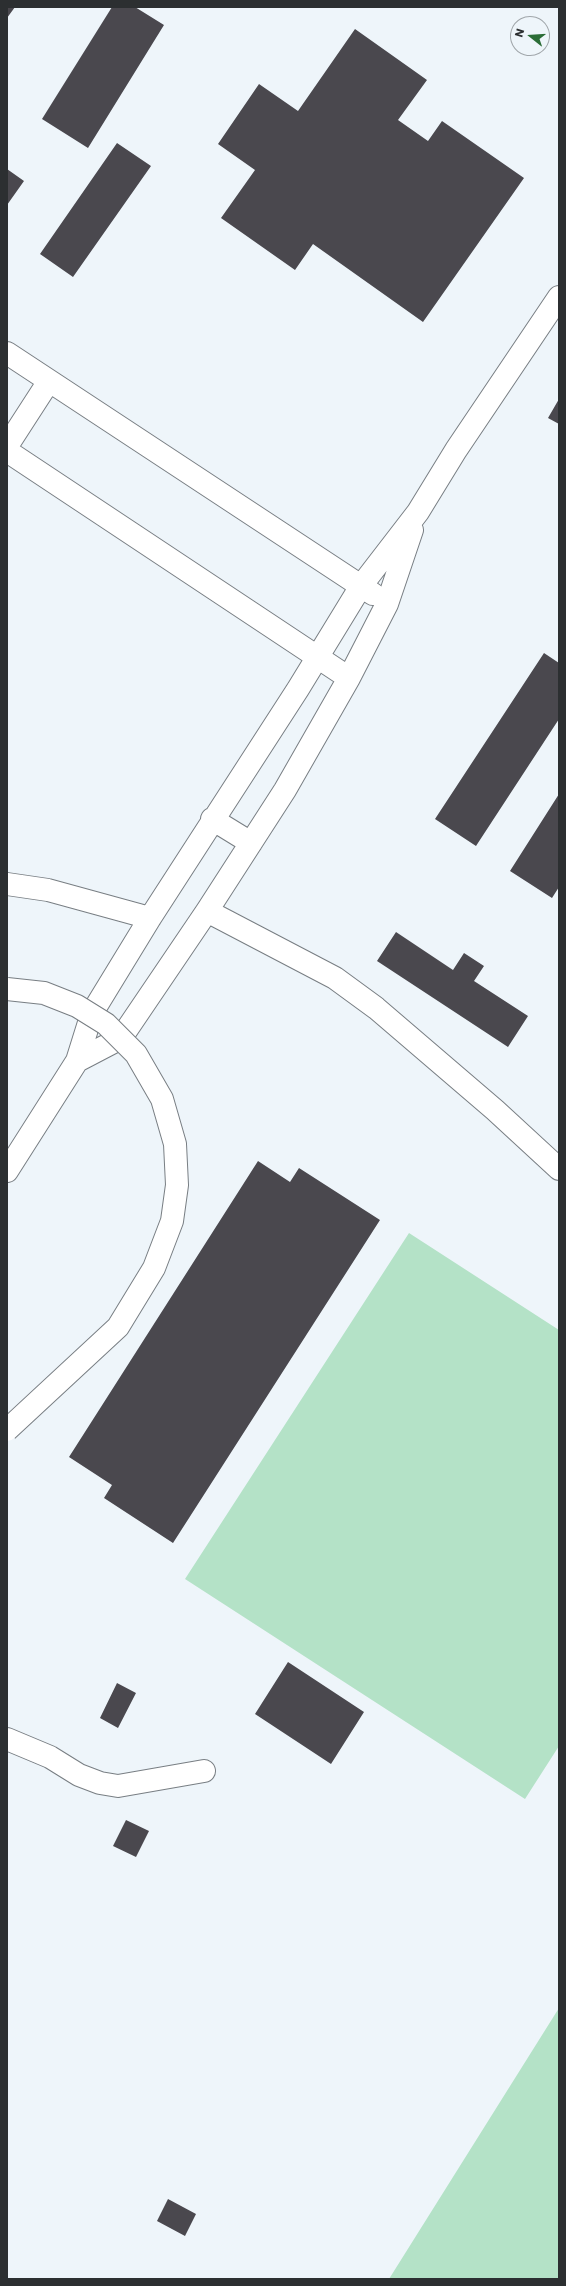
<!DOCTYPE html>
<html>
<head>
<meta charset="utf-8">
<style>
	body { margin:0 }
	#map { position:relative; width:566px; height:2286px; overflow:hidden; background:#eef5fa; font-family:Poppins,sans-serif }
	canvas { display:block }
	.frame { position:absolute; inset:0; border:8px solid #2c2f31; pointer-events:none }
	.north { position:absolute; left:510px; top:16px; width:40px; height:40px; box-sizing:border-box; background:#eef5fa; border:1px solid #a0a6aa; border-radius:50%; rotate:287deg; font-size:11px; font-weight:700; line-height:16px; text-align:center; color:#2c2f31 }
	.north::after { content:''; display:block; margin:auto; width:14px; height:18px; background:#2b6d37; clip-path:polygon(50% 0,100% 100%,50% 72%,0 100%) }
</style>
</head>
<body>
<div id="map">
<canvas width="566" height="2286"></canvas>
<div class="frame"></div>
<div class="north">N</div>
</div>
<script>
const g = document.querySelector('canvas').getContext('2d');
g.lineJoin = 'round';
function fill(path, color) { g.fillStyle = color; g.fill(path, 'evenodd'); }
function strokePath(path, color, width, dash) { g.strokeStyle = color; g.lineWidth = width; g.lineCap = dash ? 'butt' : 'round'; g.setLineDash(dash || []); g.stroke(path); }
fill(new Path2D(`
	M409 1233 559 1330V1746L525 1799 185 1579Z
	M559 2008V2279H389Z`), '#b4e2c7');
fill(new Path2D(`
	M7 7H15L7 18Z
	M112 7H135L164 25 88 148 42 119Z
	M355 29 427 80 398 120 428 141 442 121 524 178 423 322 313 244 295 270 221 218 255 170 218 144 259 84 298 111Z
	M117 143 151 166 73 277 40 254Z
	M7 169 24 181 7 205Z
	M559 399V424L548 418Z
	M544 653 559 663V719L476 846 435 819Z
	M559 794V887L552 898 510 871Z
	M396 932 453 970 464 953 484 966 474 981 528 1016 508 1047 377 961Z
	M258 1161 290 1182 299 1168 380 1220 173 1543 104 1498 112 1485 69 1457Z
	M288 1662 364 1712 331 1764 255 1714Z
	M117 1683 136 1693 118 1728 100 1718Z
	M126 1820 149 1831 136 1857 113 1846Z
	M168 2199 196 2214 185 2236 157 2221Z`), '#4a484e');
const minor = new Path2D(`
	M7 353 373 594
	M7 446 49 381
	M7 451 349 678
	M212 819 251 843
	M7 884 48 890 150 918
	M207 911 335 978 376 1008 495 1110 559 1169
	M77 1061 121 1038 207 911 285 790 349 678 387 604 412 530
	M7 1171 77 1061 92 1013 150 918 298 689 361 586 418 512 456 450 559 297
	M7 1739 50 1757 79 1775 100 1783 118 1786 204 1771`);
strokePath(minor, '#787e83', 24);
strokePath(minor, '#fff', 22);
const minorBridge = new Path2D(`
	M7 989 44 993 77 1006 106 1024 136 1054 162 1099 175 1144 177 1185 172 1221 154 1268 118 1327 7 1430`);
strokePath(minorBridge, '#787e83', 24, []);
strokePath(minorBridge, '#fff', 22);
</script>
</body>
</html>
